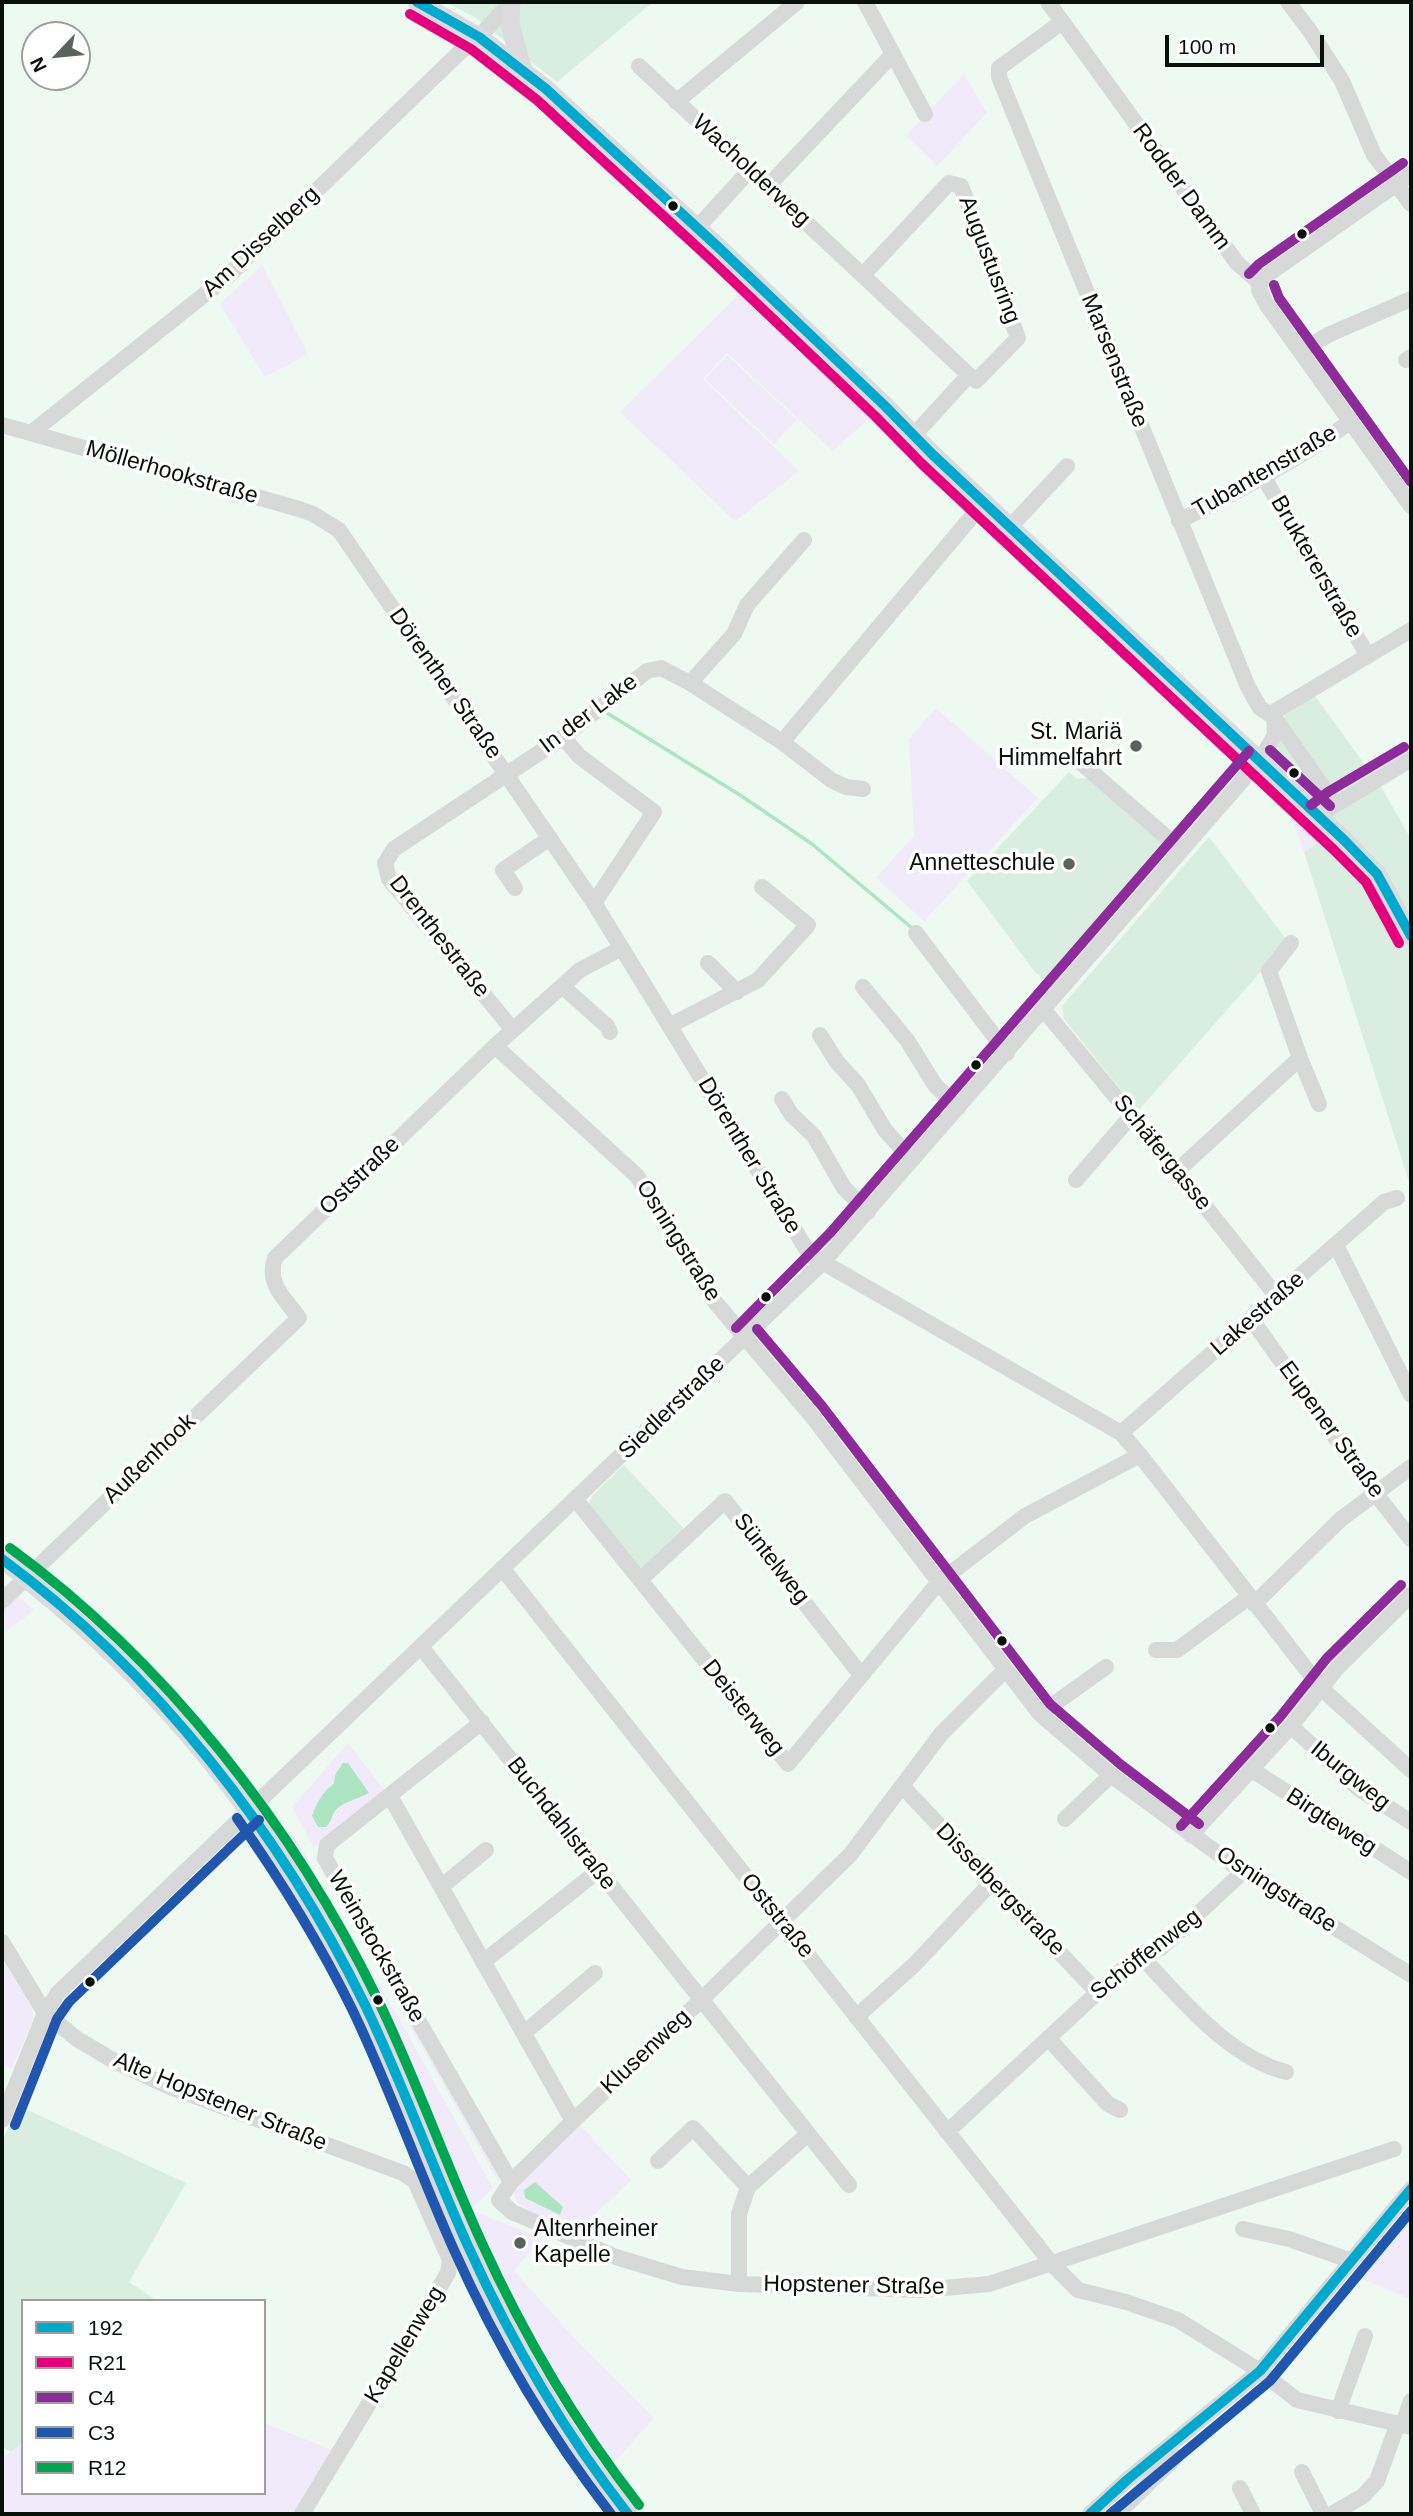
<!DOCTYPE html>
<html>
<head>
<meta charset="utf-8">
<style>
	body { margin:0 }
	#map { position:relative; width:1413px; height:2516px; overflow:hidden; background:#edf9f1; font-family:Arial,sans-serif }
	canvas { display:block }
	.frame { position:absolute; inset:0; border:4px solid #09100b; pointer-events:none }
	.legend { position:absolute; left:21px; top:2299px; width:245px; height:196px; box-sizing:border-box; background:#fff; border:2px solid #9d9f9d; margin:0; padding:9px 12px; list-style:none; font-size:21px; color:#09100b }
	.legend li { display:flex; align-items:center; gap:14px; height:35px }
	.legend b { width:35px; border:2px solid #9d9f9d }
	.north { position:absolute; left:21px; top:21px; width:70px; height:70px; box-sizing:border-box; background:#fff; border:2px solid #9d9f9d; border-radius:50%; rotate:244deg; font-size:19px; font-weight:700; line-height:28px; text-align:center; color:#09100b }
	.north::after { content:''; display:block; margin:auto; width:24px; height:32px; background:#59625c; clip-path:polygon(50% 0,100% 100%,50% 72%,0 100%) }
	.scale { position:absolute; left:1165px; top:35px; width:159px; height:32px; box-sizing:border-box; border:4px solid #09100b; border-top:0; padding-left:9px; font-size:21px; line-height:24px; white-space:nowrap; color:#09100b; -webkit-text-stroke:5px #fff; paint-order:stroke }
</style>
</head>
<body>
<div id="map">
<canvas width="1413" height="2516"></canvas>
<div class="frame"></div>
<ul class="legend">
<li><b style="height:9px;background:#00a9ce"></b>192</li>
<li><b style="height:9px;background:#e5007d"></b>R21</li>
<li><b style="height:9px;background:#8c2b99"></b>C4</li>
<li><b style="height:9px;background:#2056ae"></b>C3</li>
<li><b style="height:9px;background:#00a651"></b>R12</li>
</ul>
<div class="north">N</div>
<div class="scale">100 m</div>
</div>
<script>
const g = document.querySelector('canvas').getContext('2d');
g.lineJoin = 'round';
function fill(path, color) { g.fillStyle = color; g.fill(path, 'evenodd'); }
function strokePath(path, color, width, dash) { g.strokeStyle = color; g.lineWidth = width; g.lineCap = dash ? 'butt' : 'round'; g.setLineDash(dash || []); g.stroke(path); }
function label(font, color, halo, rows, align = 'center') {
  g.font = font + ' Arial,sans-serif'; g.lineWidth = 7; g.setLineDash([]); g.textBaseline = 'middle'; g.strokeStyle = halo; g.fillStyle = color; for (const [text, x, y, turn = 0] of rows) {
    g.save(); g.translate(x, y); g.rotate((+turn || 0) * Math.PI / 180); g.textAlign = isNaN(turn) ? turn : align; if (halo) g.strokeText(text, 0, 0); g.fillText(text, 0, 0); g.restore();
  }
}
fill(new Path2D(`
	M446 2H653L557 82 476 18Z
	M1315 696 1381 787 1411 839V1188L1304 852 1324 839 1325 796 1277 749 1285 713Z
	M1069 772 1077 779 1092 777 1169 846 1055 978 1052 986 1035 972 967 881Z
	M1209 837 1285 938 1284 945 1138 1111 1064 1019 1062 1006Z
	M624 1465 685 1530 644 1567H639L589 1504 592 1496Z
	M17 2105 186 2183 129 2282 153 2298 152 2301H23V2442L11 2452 2 2447V2143Z`), '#d9eee0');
fill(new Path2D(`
	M964 74 987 113 937 166 906 136Z
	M262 265 308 354 265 377 220 304Z
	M742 292 873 415 833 451 727 353 703 379 799 471 735 521 620 412Z
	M727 355 797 420 774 444 705 379Z
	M936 708 1038 798 924 921 876 878 914 836 909 739Z
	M1287 804 1324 839 1304 852Z
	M2 1583 34 1610 2 1635Z
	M348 1743 386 1792 314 1848 292 1807ZM334 1784 354 1801C342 1804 335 1808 332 1821Z
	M281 1831H288L294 1836 397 2015 493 2188 470 2210 542 2238 514 2271 580 2344 654 2418 610 2467 560 2393 517 2314 338 1933 277 1834Z
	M317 1855 502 2179 498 2181 314 1857Z
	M2 1959 32 2008 33 2020 12 2068 2 2064Z
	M580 2125 631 2180 580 2229C566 2224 525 2213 517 2202 513 2197 514 2192 516 2186ZM535 2182 562 2207 560 2215 525 2198Z
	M1411 2212V2299L1357 2277 1364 2272Z
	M264 2423 340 2453 302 2514H2V2459L23 2442V2493H264Z`), '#f1ebf9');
fill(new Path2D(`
	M343 1763H348L369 1793C358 1799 342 1802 335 1811 332 1816 331 1822 326 1827H318L312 1816C317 1803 322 1792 334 1784L335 1775Z
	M535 2182 563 2207 560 2215 525 2198 524 2190Z`), '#ade4c1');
strokePath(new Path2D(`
	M607 713 740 795 812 844 912 928`), '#ade4c1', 3.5);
strokePath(new Path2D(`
	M865 2 925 114
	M1048 2 1237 263 1260 283
	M1288 2 1310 31 1342 81 1374 155 1411 204
	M1062 22 999 68V77L1248 687 1260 708 1274 717 1335 804
	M639 66 969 375
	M676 102 797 2
	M768 186 893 54
	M697 228 750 170
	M863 275 949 183 961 186 1018 338 976 381 969 375 915 434
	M1260 283 1259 290 1267 305 1411 506
	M1260 283 1267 275 1411 174
	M1300 351 1330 334 1411 299
	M1406 360 1411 357
	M2 425 299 509 313 514 339 530 594 903 810 1255 1121 1433 1140 1455 1321 1688 1411 1770
	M31 433 229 275 459 53 479 37 511 2
	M1264 478 1368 656
	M1179 521C1239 491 1296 461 1350 422
	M1011 526 1067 466
	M690 683 734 634 747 605 804 540
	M563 737 579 756 654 812 594 903
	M782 742 831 780 846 787 863 789
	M1078 760 1181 850
	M1327 810 1411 759
	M515 888 503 870 550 838
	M916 933 1007 1053
	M708 963 737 992
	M562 986 607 1026 610 1032
	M863 987 907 1040 935 1085 958 1108
	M1044 1010 1177 1171 1278 1298
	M671 1025 758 980 808 925 762 887
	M513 1030 389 879 385 863 394 849 563 737 647 671 661 668 690 683 782 742 985 501
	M820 1035 837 1062 858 1085 885 1130 912 1160
	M495 1046 637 1176 715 1302 811 1415 1040 1714 1111 1775 1232 1864 1411 1975
	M1300 1058 1319 1104
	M782 1099 791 1114 814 1136 844 1188 868 1212
	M1177 1171 1300 1058 1269 971 1291 943
	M1076 1180 1132 1115
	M1336 1245 1411 1395
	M1252 1320 1375 1493 1411 1539
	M1121 1433 1384 1202 1397 1198
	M576 1500 788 1764 939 1582 1025 1516 1140 1455
	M502 1568 1052 2264 1078 2290 1126 2302 1178 2320 1260 2371 1297 2400 1411 2427
	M640 1580 725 1501 861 1675
	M2 1601 299 1318C284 1297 266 1284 275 1258L495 1046 580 970 622 948
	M1254 1604 1341 1519 1411 1467
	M421 1647 849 2185
	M1156 1650H1177L1249 1597
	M1005 1670 941 1734 850 1855 701 2000 573 2121 511 2182 499 2200 512 2212 616 2257 682 2277 739 2284 922 2290 989 2284 1394 2149
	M1040 1714 1106 1667
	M482 1722 327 1845 325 1858 511 2182
	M1291 1726 1359 1789 1411 1822
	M1252 1770 1411 1872
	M903 1787 1097 1992
	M390 1796 573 2121
	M1065 1819 1111 1775
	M1191 1835 1291 1726 1337 1668 1411 1595
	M441 1887 486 1850
	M2 1942 45 2013 77 2039 114 2061 170 2087 403 2173 415 2181 450 2260 448 2273 302 2514
	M1139 1954C1180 1997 1226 2056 1286 2072
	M483 1962 598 1871
	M856 2017 914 1965 992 1882
	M524 2033 595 1973
	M1048 2038 1108 2104 1120 2110
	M2 2120 45 2013 58 1993 822 1263 1260 760 1275 735 1274 717 1277 710 1411 630
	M947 2132 1139 1954 1161 1948 1244 1871
	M658 2161 693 2128 748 2187
	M1243 2229 1289 2239 1352 2261
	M739 2284V2214L748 2187 808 2134
	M1338 2411 1365 2336
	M1403 2424 1411 2401
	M1302 2472 1323 2514
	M1240 2488 1253 2514
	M1090 2514 1127 2480 1260 2371 1411 2189
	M1117 2514 1176 2457
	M1332 2514 1363 2496 1377 2481 1398 2423`), '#d7d9d8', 16);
strokePath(new Path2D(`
	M417 2 479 37 546 89 718 247 885 406 932 454 1344 840 1377 874 1411 936
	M511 2 510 24 522 68
	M2 1559C19 1571 35 1586 51 1599 184 1710 290 1850 365 2005 396 2070 421 2137 449 2203 496 2314 552 2421 628 2514`), '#dbdbdd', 19);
strokePath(new Path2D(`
	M417 2 479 37 546 89 718 247 885 406 932 454 1344 840 1377 874 1411 936
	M2 1559C155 1671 282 1835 365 2005 403 2084 432 2166 468 2246 511 2341 563 2431 628 2514
	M1090 2514 1127 2480 1260 2371 1411 2189`), '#00a9ce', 10);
strokePath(new Path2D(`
	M410 14 471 49 537 100 708 257 875 416 922 464 1334 850 1366 882 1399 943`), '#e5007d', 10);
strokePath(new Path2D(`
	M1249 274 1259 264 1403 163
	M1274 285 1279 298 1411 482
	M1270 750 1330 806
	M1311 805 1328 792 1404 747
	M736 1328 831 1232 1249 751
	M757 1329 822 1406 1050 1704 1120 1764 1199 1824
	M1181 1826 1280 1717 1327 1658 1401 1585`), '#8c2b99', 10);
strokePath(new Path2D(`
	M237 1818C280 1879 319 1942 352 2009 390 2088 418 2170 454 2250 496 2344 547 2432 611 2514
	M15 2125 57 2019 69 2002 259 1820
	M1110 2514 1270 2381 1411 2211`), '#2056ae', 10);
strokePath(new Path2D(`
	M10 1548C165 1661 295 1828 378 2000 416 2079 445 2162 481 2241 524 2336 575 2423 639 2505`), '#00a651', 10);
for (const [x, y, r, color] of [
	[673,206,6,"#09100b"],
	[1302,234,6,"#09100b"],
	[1136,746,7,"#59625c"],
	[1294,773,6,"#09100b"],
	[1069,864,7,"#59625c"],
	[976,1065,6,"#09100b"],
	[766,1297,6,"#09100b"],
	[1002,1641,6,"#09100b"],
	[1270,1728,6,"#09100b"],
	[90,1982,6,"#09100b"],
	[378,2000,6,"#09100b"],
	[520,2243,7,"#59625c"]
]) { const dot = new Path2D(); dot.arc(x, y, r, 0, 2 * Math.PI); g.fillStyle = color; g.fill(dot); strokePath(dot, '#fff', 2.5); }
label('23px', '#09100b', '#fff', [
	["Wacholderweg",751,171,43],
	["Rodder Damm",1181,187,54],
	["Am Disselberg",261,242,-43],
	["Augustusring",989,260,69],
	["Marsenstraße",1114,361,68],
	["Tubantenstraße",1265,472,-30],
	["Möllerhookstraße",172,473,16],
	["Bruktererstraße",1316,567,60],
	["Dörenther Straße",445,684,55],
	["In der Lake",589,714,-37],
	["Drenthestraße",439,937,52],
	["Schäfergasse",1162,1153,51],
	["Dörenther Straße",749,1156,59],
	["Oststraße",360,1176,-44],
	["Osningstraße",678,1241,58],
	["Lakestraße",1258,1314,-41],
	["Siedlerstraße",672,1408,-44],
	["Eupener Straße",1331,1430,54],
	["Außenhook",150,1459,-44],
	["Süntelweg",771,1559,52],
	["Deisterweg",743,1708,51],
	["Iburgweg",1350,1776,39],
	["Birgteweg",1331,1822,33],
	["Buchdahlstraße",561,1824,52],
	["Disselbergstraße",1000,1890,46],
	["Osningstraße",1276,1890,33],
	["Oststraße",777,1916,51],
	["Weinstockstraße",376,1947,60],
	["Schöffenweg",1146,1955,-38],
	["Klusenweg",646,2052,-43],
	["Alte Hopstener Straße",220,2102,22],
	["Hopstener Straße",854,2286,1],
	["Kapellenweg",405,2345,-59]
]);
label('23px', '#09100b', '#fff', [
	["St. Mariä",1122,733],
	["Himmelfahrt",1122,759],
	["Annetteschule",1055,864],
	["Altenrheiner",534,2230,"left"],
	["Kapelle",534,2256,"left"]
], 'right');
</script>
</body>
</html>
